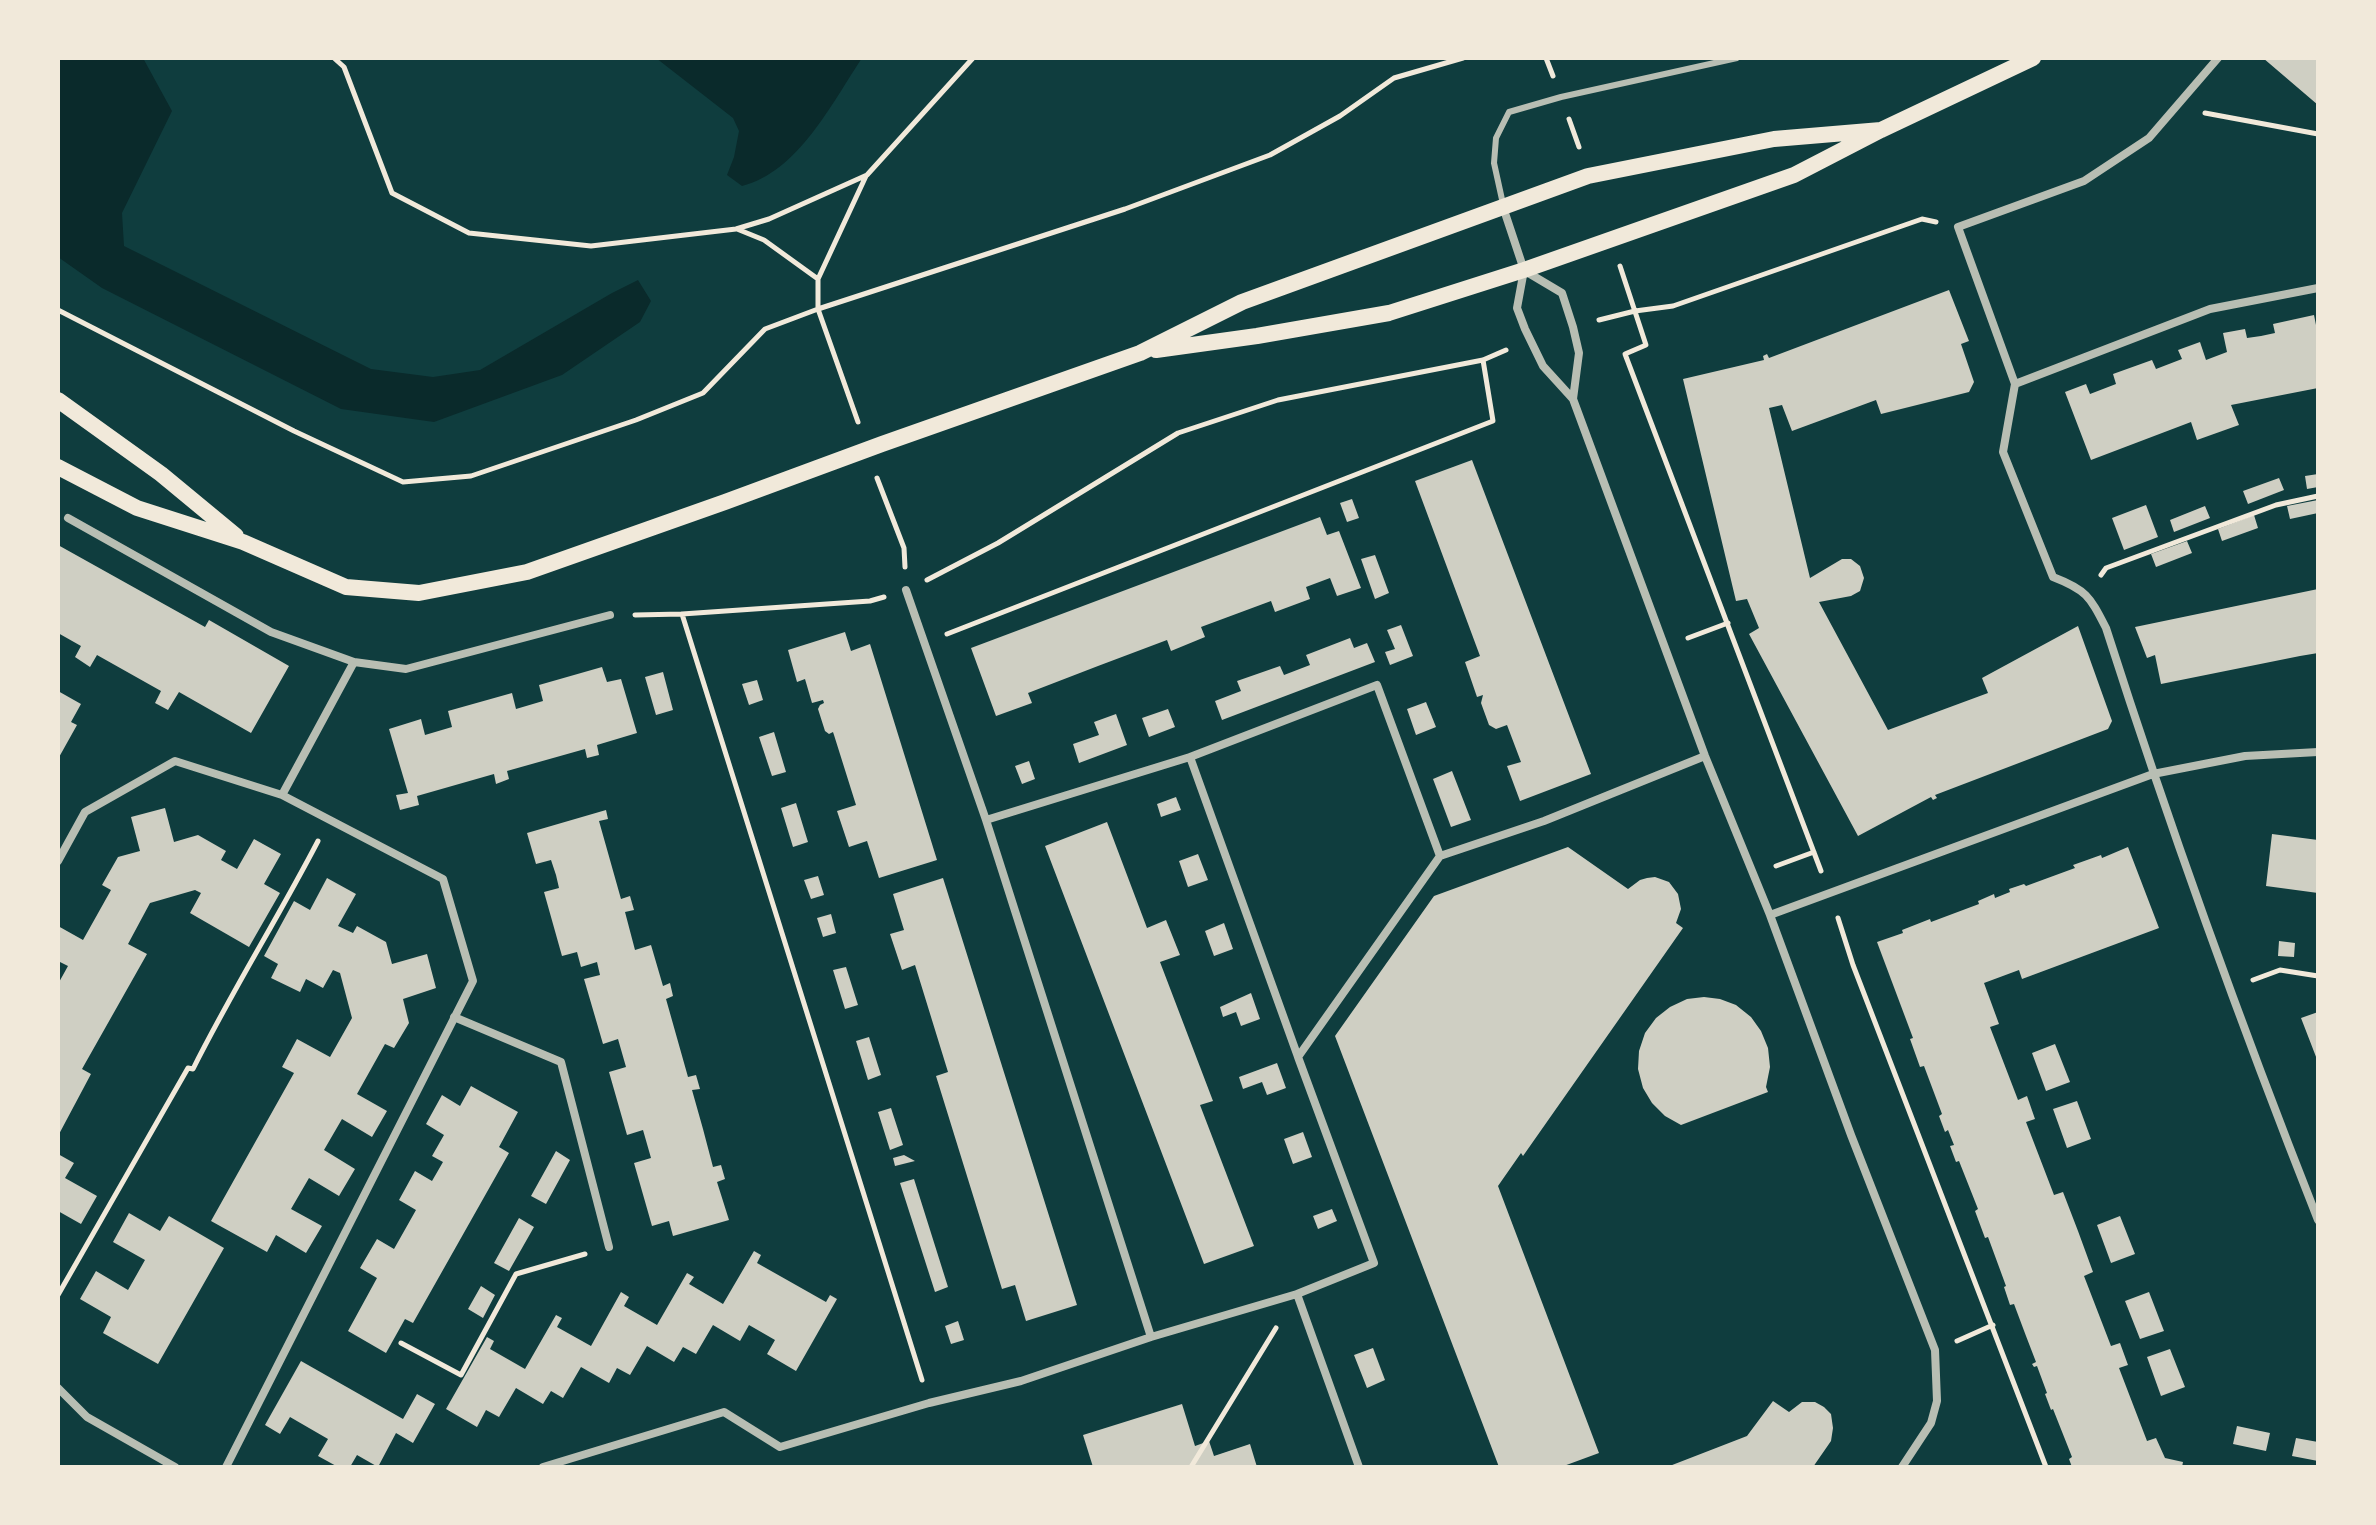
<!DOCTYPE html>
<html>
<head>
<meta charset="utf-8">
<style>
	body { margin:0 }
	#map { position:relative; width:2376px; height:1525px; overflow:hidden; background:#0f3d3e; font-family:Ubuntu,sans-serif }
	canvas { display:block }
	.frame { position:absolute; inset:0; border:60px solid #f1e9da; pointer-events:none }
</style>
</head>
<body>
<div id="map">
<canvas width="2376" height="1525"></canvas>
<div class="frame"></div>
</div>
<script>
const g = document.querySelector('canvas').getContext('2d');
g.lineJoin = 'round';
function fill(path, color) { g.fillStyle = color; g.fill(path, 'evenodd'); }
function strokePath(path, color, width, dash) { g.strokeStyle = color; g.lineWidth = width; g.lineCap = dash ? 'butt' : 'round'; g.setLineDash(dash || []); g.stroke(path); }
fill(new Path2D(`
	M58 58H143L172 111 122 213 124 246 371 369 433 377 480 370 612 293 638 280 651 301 640 322 562 375 434 422 341 409 102 288 58 257Z
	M656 58H862C832 103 798 172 742 186L727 175 734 157 739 131 733 118Z`), '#0a2a2b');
fill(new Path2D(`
	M2263 58H2318V105Z
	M1949 290 1969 341 1961 344 1974 382 1969 392 1881 414 1876 400 1792 431 1782 405 1769 408 1810 578 1842 559H1851L1860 566 1864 578 1860 591 1851 596 1819 602 1888 730 1988 693 1982 678 2078 626 2112 721 2108 729 1935 795 1937 798 1933 800 1931 797 1858 836 1749 634 1759 628 1747 599 1736 601 1683 379 1764 360 1763 356 1767 354 1769 358Z
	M2314 315 2316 325H2318V388L2231 405 2239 425 2197 440 2191 422 2091 460 2065 392 2086 384 2090 394 2116 384 2113 374 2152 360 2156 369 2182 359 2178 350 2200 342 2206 360 2227 352 2223 333 2245 329 2247 338 2261 336 2275 333 2273 324Z
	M1472 460 1591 774 1520 801 1507 766 1521 762 1507 725 1496 729 1489 725 1481 703 1483 695 1477 697 1465 662 1480 656 1415 481Z
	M2318 474V487L2307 489 2305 476Z
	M2279 478 2284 490 2248 504 2243 491Z
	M1352 499 1359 518 1347 522 1340 503Z
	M2318 500V513L2290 519 2287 506Z
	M2146 505 2158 537 2124 550 2112 518Z
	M2205 506 2210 518 2174 532 2170 520Z
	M2254 515 2258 528 2222 541 2218 529Z
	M1320 517 1327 535 1339 531 1361 588 1337 596 1330 578 1306 587 1310 599 1275 612 1271 601 1201 627 1205 637 1171 651 1167 640 1098 666 1028 693 1032 703 996 716 971 648Z
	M2187 541 2192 553 2156 567 2151 554Z
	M58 545 205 627 209 620 289 666 251 733 179 692 168 710 155 703 161 691 97 655 90 667 75 657 81 646 58 633Z
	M1375 555 1389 593 1375 599 1361 559Z
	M2318 589V653L2300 656 2161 684 2155 655 2147 658 2135 627Z
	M1401 625 1413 656 1390 665 1385 652 1395 649 1387 630Z
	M845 632 851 651 870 644 937 860 879 878 867 841 849 847 837 811 856 805 834 735 833 732 829 734 825 731 818 709 820 705 824 703 823 700 812 703 805 679 797 682 788 650Z
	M1350 638 1354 648 1367 643 1375 662 1222 720 1215 701 1241 691 1237 681 1280 666 1284 675 1310 665 1306 655Z
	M602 667 607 682 621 679 637 733 597 745 599 755 587 758 585 749 507 771 509 779 496 784 494 774 417 796 419 805 400 810 396 795 408 793 389 729 421 719 425 735 452 727 448 711 512 693 516 709 543 701 539 685Z
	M663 672 673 710 656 715 645 677Z
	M757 680 763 700 749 705 742 684Z
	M58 691 81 704 71 722 77 725 58 759Z
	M1426 702 1436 727 1416 735 1407 709Z
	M1168 709 1175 727 1149 737 1142 718Z
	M1116 714 1127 745 1079 763 1073 744 1099 735 1094 722Z
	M774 732 786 772 772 776 759 737Z
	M1029 761 1035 779 1022 784 1015 766Z
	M1452 771 1471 820 1451 827 1433 779Z
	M1176 797 1181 810 1161 817 1157 804Z
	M796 803 808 842 793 847 781 808Z
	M165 808 174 842 198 835 226 851 221 860 237 869 254 839 281 854 264 884 280 893 249 947 190 913 201 893 195 890 150 903 128 944 147 954 82 1069 91 1074 58 1136V984L68 966 58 961V926L83 940 111 890 102 885 118 857 140 851 131 817Z
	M606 810 608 819 599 821 621 899 630 896 634 910 625 912 635 950 651 945 663 986 670 983 673 996 666 999 688 1077 696 1075 700 1089 692 1090 703 1129 713 1167 721 1165 725 1179 717 1182 729 1220 673 1236 669 1221 652 1226 634 1163 651 1158 643 1130 627 1135 609 1072 626 1067 618 1039 603 1044 584 979 600 975 597 962 581 967 577 952 562 956 544 892 559 888 556 875 551 860 536 864 527 833Z
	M1107 822 1147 928 1166 920 1180 955 1160 962 1213 1101 1200 1105 1254 1246 1204 1264 1045 846Z
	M2272 834 2318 840V893L2266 886Z
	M1568 847 1628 889 1640 880 1647 878 1655 877 1669 882 1678 894 1681 909 1676 923 1683 928 1523 1156 1521 1153 1498 1186 1599 1453 1561 1467H1499L1335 1036 1434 896Z
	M2128 847 2159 928 2022 979 2019 970 1984 983 1999 1024 1990 1027 2018 1100 2027 1096 2035 1119 2026 1122 2054 1195 2063 1192 2078 1231 2093 1272 2084 1276 2111 1346 2120 1343 2128 1365 2119 1368 2147 1441 2156 1438 2165 1458 2183 1462 2182 1467H2072L2069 1459 2072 1457 2053 1409 2051 1410 2045 1394 2047 1393 2037 1366 2034 1367 2032 1364 2036 1362 2026 1336 2014 1304 2010 1305 2004 1287 2006 1286 1988 1237 1985 1238 1975 1211 1978 1209 1959 1161 1956 1162 1950 1146 1954 1145 1948 1130 1945 1132 1939 1116 1942 1114 1924 1066 1920 1067 1910 1039 1913 1038 1877 942 1903 933 1902 930 1930 919 1931 922 1979 904 1978 901 1994 894 1995 898 2010 892 2009 889 2024 884 2026 886 2075 868 2073 865 2101 855 2102 858Z
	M1198 854 1208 880 1188 887 1179 861Z
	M818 876 824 895 811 899 804 880Z
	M327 878 356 894 338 926 353 933 357 926 386 942 392 964 427 954 436 988 403 999 409 1023 394 1048 385 1044 357 1094 387 1111 372 1137 342 1119 324 1150 355 1169 339 1196 309 1178 291 1209 322 1226 306 1253 276 1235 267 1252 211 1221 294 1073 282 1067 297 1039 330 1057 352 1018 340 973 333 970 323 988 306 979 300 992 271 978 278 964 264 956 294 901 310 910Z
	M943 878 1077 1305 1026 1321 1015 1285 1002 1289 936 1076 948 1072 915 965 902 970 890 934 904 930 893 894Z
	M831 914 836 933 823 937 817 918Z
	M1224 923 1233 949 1214 956 1205 931Z
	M2279 941 2295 943 2294 957 2278 956Z
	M846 967 858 1005 845 1009 833 970Z
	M1251 993 1260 1019 1241 1026 1236 1012 1223 1017 1220 1007Z
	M1704 997 1720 999 1736 1005 1751 1017 1761 1031 1768 1048 1770 1067 1766 1087 1768 1092 1681 1125 1665 1116 1652 1103 1643 1088 1638 1069 1639 1051 1645 1033 1656 1018 1670 1007 1687 999Z
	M2318 1012V1062L2301 1018Z
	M869 1037 881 1075 868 1080 856 1041Z
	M2055 1044 2070 1082 2046 1091 2032 1053Z
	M1277 1063 1286 1088 1267 1095 1262 1082 1243 1089 1239 1077Z
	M471 1086 518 1112 499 1147 509 1153 413 1323 405 1319 386 1353 348 1331 377 1278 360 1268 377 1239 394 1249 416 1210 399 1200 415 1171 432 1181 443 1162 432 1156 444 1135 426 1124 442 1095 460 1106Z
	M2077 1101 2091 1139 2067 1148 2053 1109Z
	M891 1108 903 1145 890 1150 878 1112Z
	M1303 1132 1312 1157 1293 1164 1284 1139Z
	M556 1151 570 1160 546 1204 531 1196Z
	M58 1154 74 1163 65 1178 97 1196 81 1224 58 1211Z
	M904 1155 915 1161 895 1166 893 1158Z
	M914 1179 948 1287 935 1292 900 1183Z
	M1332 1209 1337 1221 1318 1229 1313 1216Z
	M129 1213 160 1231 169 1216 224 1248 158 1364 103 1333 111 1317 80 1299 96 1271 128 1290 145 1260 113 1242Z
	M2120 1216 2135 1254 2111 1263 2097 1225Z
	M519 1218 534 1227 509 1271 494 1263Z
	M754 1251 761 1255 757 1263 826 1302 830 1295 837 1299 796 1371 767 1354 775 1340 749 1325 740 1341 713 1325 696 1354 683 1347 674 1362 647 1346 630 1375 617 1368 609 1383 581 1367 563 1398 551 1391 543 1404 516 1388 499 1417 486 1410 477 1427 446 1409 487 1337 494 1341 490 1349 525 1369 556 1315 562 1318 557 1327 591 1346 621 1292 629 1297 624 1306 657 1325 687 1273 694 1277 689 1284 723 1304Z
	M481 1286 495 1295 483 1318 468 1309Z
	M2149 1292 2164 1331 2140 1339 2125 1301Z
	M958 1321 964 1340 951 1344 945 1326Z
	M1373 1348 1385 1380 1367 1388 1354 1355Z
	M2170 1349 2185 1387 2161 1396 2147 1357Z
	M301 1361 403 1419 417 1394 435 1404 413 1443 396 1433 378 1467 357 1455 350 1467H338L318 1456 328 1439 290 1417 280 1434 265 1425Z
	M1773 1401 1789 1412 1802 1402H1815L1824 1407 1831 1414 1833 1428 1831 1441 1813 1467H1667L1747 1436Z
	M1182 1404 1195 1446 1209 1441 1214 1456 1250 1444 1257 1467H1093L1083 1435Z
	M2237 1426 2270 1433 2266 1451 2233 1444Z
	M2296 1438 2318 1442V1461L2292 1456Z`), '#cfcfc3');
strokePath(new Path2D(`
	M334 58 344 67 392 193 469 233 591 246 736 229 769 219 867 175 973 58
	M1546 58 1553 76
	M2205 113 2318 134
	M1569 119 1579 147
	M737 229 764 240 818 279
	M1620 266 1646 345 1625 354 1821 871
	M58 310 294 431 403 482 471 476 636 420 703 393 765 329 818 309 1125 209 1270 155 1340 116 1394 78 1463 58
	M1599 320 1635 311 1673 306 1922 219 1936 222
	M858 422 818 309V279L866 176
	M877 478 904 548 905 567
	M2101 575 2106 568 2276 505 2318 496
	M927 580 998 543 1178 433 1278 400 1483 360 1506 350
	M682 614 922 1380
	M635 615 682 614 870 601 884 597
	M947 634 1493 421 1483 360
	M1688 638 1728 623
	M1776 866 1814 852
	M1838 918 1853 965 2046 1467
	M2253 980 2280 970 2318 976
	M58 1295 188 1068 193 1069C232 991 278 918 318 841
	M1957 1341 1993 1325
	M401 1343 461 1375 516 1274 585 1254
	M1191 1467 1276 1328`), '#f1e9da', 5);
strokePath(new Path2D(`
	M1503 204 1494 163 1496 138 1509 112 1561 97 1737 58`), '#b8beb3', 6);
strokePath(new Path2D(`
	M2218 58 2149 138 2084 181 1958 227 2015 384 2003 452 2053 577C2087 590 2090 597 2106 628 2170 828 2241 1025 2318 1220
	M1503 207 1524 270 1517 308 1525 329 1543 366 1573 399 1705 756 1770 915 1851 1135 1935 1350 1937 1401 1931 1423 1902 1467
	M1525 271 1562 293 1573 327 1579 353 1573 399
	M2015 384 2210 309 2318 288
	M68 518 271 632 354 662 406 669 610 615
	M906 590 986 820 1151 1337
	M282 795 354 662
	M986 820 1190 757
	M58 861 85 812 175 761 282 795 443 879 473 981 226 1467
	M1770 915 2153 774 2245 756 2318 752
	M454 1017 561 1062 609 1247
	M1298 1057 1190 757 1377 685 1440 856
	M1297 1294 1374 1263 1298 1057 1440 856 1544 821 1705 756
	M58 1388 87 1417 175 1467
	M543 1467 724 1412 780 1447 929 1403 1021 1381 1151 1337 1297 1294 1359 1467`), '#b8beb3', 8);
strokePath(new Path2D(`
	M1156 350 1257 336 1389 313 1524 270 1794 175 1881 130 2033 58
	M58 400 161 474 236 536
	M58 467 137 508 243 542 346 587 419 593 527 572 725 502 882 444 1140 353 1242 302 1588 176 1774 139 1881 130`), '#f1e9da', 16);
</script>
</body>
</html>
